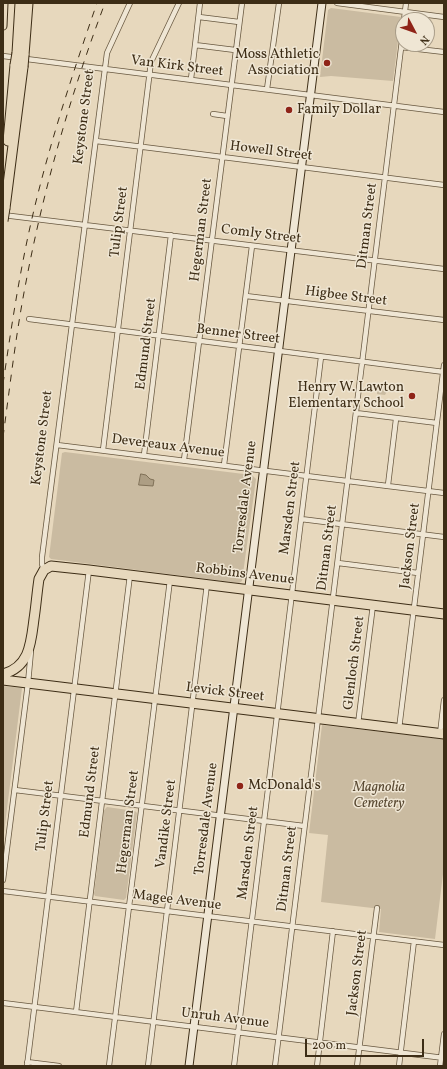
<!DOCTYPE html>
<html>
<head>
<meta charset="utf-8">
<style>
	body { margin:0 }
	#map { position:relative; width:447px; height:1069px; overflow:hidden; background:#e7d8bd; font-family:Vollkorn,serif }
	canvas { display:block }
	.frame { position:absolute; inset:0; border:4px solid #3d2d16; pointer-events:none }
	.north { position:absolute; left:395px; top:12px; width:40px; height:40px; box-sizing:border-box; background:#efe6d4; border:1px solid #a89c88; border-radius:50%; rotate:131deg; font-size:11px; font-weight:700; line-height:16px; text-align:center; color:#3d2d16 }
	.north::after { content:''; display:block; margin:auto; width:14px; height:18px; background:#8f2418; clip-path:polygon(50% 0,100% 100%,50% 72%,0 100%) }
	.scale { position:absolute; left:305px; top:1039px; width:119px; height:18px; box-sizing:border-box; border:2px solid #3d2d16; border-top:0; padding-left:5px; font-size:12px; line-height:14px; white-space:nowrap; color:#3d2d16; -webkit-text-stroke:3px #efe6d4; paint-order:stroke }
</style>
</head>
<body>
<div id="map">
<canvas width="447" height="1069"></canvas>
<div class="frame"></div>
<div class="north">N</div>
<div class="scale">200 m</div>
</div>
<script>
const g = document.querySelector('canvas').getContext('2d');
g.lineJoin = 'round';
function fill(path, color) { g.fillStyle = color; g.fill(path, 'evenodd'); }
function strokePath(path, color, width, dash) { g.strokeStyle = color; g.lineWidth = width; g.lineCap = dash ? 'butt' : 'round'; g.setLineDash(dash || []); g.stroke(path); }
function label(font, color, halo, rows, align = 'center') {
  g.font = font + ' Vollkorn,serif'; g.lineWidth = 3; g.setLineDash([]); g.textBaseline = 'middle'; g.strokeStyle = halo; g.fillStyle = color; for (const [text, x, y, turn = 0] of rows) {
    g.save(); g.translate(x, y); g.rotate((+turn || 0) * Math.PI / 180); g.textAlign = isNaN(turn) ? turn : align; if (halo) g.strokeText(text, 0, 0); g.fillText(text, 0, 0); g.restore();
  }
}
fill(new Path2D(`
	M331 8 401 17 393 81 331 76 320 77 328 10Z
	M374 386 387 387 388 389 385 395 377 394V390L374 389Z
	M65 452 252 475 256 479 242 581 239 583 51 559 49 557 62 453Z
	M3 686 22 688 3 841Z
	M322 725 444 739V866L435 939 379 932 381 909 321 902 328 835 309 833Z
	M107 807 135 811 137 813 126 898 124 900 95 896 94 894 104 810Z`), '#cabba1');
const water = new Path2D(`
	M141 474 146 475 150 479 154 480 153 486 139 485Z`);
fill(water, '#ad9e84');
strokePath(water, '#807158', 1);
const street = new Path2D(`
	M337 3 444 17
	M199 17 239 22
	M404 20 406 3
	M195 45 235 50
	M401 47 444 52
	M3 56 444 112
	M191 79 200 3
	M267 89 279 3
	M213 114 227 116
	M96 141 444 185
	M3 215 444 269
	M246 296 444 320
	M29 319 444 372
	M356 413 437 423
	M57 445 444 493
	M103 450 151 62 179 3
	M144 455 171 235
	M184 460 242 3
	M224 465 252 246
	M388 485 396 419
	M301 519 444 537
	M338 563 418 573
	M44 570 42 564V557L107 53 130 3
	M358 724 373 605
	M399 729 444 365
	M440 734 444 700
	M15 790 304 826
	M3 880 28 683 31 651
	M3 891 444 945
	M3 1003 444 1058
	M76 1012 130 575
	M27 1062 59 1066
	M27 1066 89 570
	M109 1066 170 580
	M148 1066 207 584
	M234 1066 321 357
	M275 1066 403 32
	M317 1066 333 931
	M357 1066 377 908
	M399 1066 414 941
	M440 1066 444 1034`);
const secondary = new Path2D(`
	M189 1066 322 3`);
const primary = new Path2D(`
	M3 26 4 3`);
const highway = new Path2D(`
	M17 53 20 3
	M24 55 28 3
	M8 141 15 65
	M5 208 23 67
	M3 674C30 667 31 642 34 619 36 606 37 592 39 579L44 570 51 566 89 570 444 614
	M3 680 444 734`);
strokePath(street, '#685840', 6);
strokePath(secondary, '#3d2d16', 9);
strokePath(primary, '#3d2d16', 9);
strokePath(highway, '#3d2d16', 11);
strokePath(street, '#efe6d4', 4.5);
strokePath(secondary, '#efe6d4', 7);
strokePath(primary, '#e7d8bd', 7);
strokePath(highway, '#e7d8bd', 9);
strokePath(new Path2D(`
	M3 384C10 336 17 289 27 241 44 160 70 81 97 3
	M3 437C10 386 16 333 26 282 44 187 71 93 105 3`), '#3d2d16', 1, [7, 7]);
const highwayBridge = new Path2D(`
	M15 65 17 53
	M23 67 24 55
	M3 221 5 208`);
strokePath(highwayBridge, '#3d2d16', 11, []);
strokePath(highwayBridge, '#e7d8bd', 9);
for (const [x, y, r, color] of [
	[327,63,4,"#8f2418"],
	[289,110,4,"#8f2418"],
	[412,396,4,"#8f2418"],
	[240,786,4,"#8f2418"]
]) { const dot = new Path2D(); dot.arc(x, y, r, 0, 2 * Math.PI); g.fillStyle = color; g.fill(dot); strokePath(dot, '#efe6d4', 1.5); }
label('14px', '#3d2d16', '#efe6d4', [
	["Moss Athletic",319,55],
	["Association",319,71],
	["Family Dollar",297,110,"left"],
	["Henry W. Lawton",404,388],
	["Elementary School",404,404],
	["McDonald's",248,786,"left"]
], 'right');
label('14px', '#3d2d16', '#efe6d4', [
	["Van Kirk Street",177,67,7],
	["Keystone Street",85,117,-83],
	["Howell Street",271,152,7],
	["Tulip Street",120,222,-83],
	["Ditman Street",368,226,-83],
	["Hegerman Street",202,230,-83],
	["Comly Street",261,235,7],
	["Higbee Street",346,297,7],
	["Benner Street",238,335,7],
	["Edmund Street",147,344,-83],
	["Keystone Street",43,438,-83],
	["Devereaux Avenue",168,447,7],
	["Torresdale Avenue",246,497,-83],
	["Marsden Street",291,508,-83],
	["Jackson Street",411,546,-83],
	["Ditman Street",328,548,-83],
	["Robbins Avenue",245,575,7],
	["Glenloch Street",355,663,-83],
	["Levick Street",225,693,7],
	["Edmund Street",91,792,-83],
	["Tulip Street",46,816,-83],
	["Torresdale Avenue",207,819,-83],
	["Hegerman Street",129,822,-83],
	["Vandike Street",167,824,-83],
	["Marsden Street",249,853,-83],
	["Ditman Street",288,869,-83],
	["Magee Avenue",177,901,7],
	["Jackson Street",358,973,-83],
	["Unruh Avenue",225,1019,7]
]);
label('italic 14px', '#594932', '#efe6d4', [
	["Magnolia",379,788],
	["Cemetery",379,804]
]);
</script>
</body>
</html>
